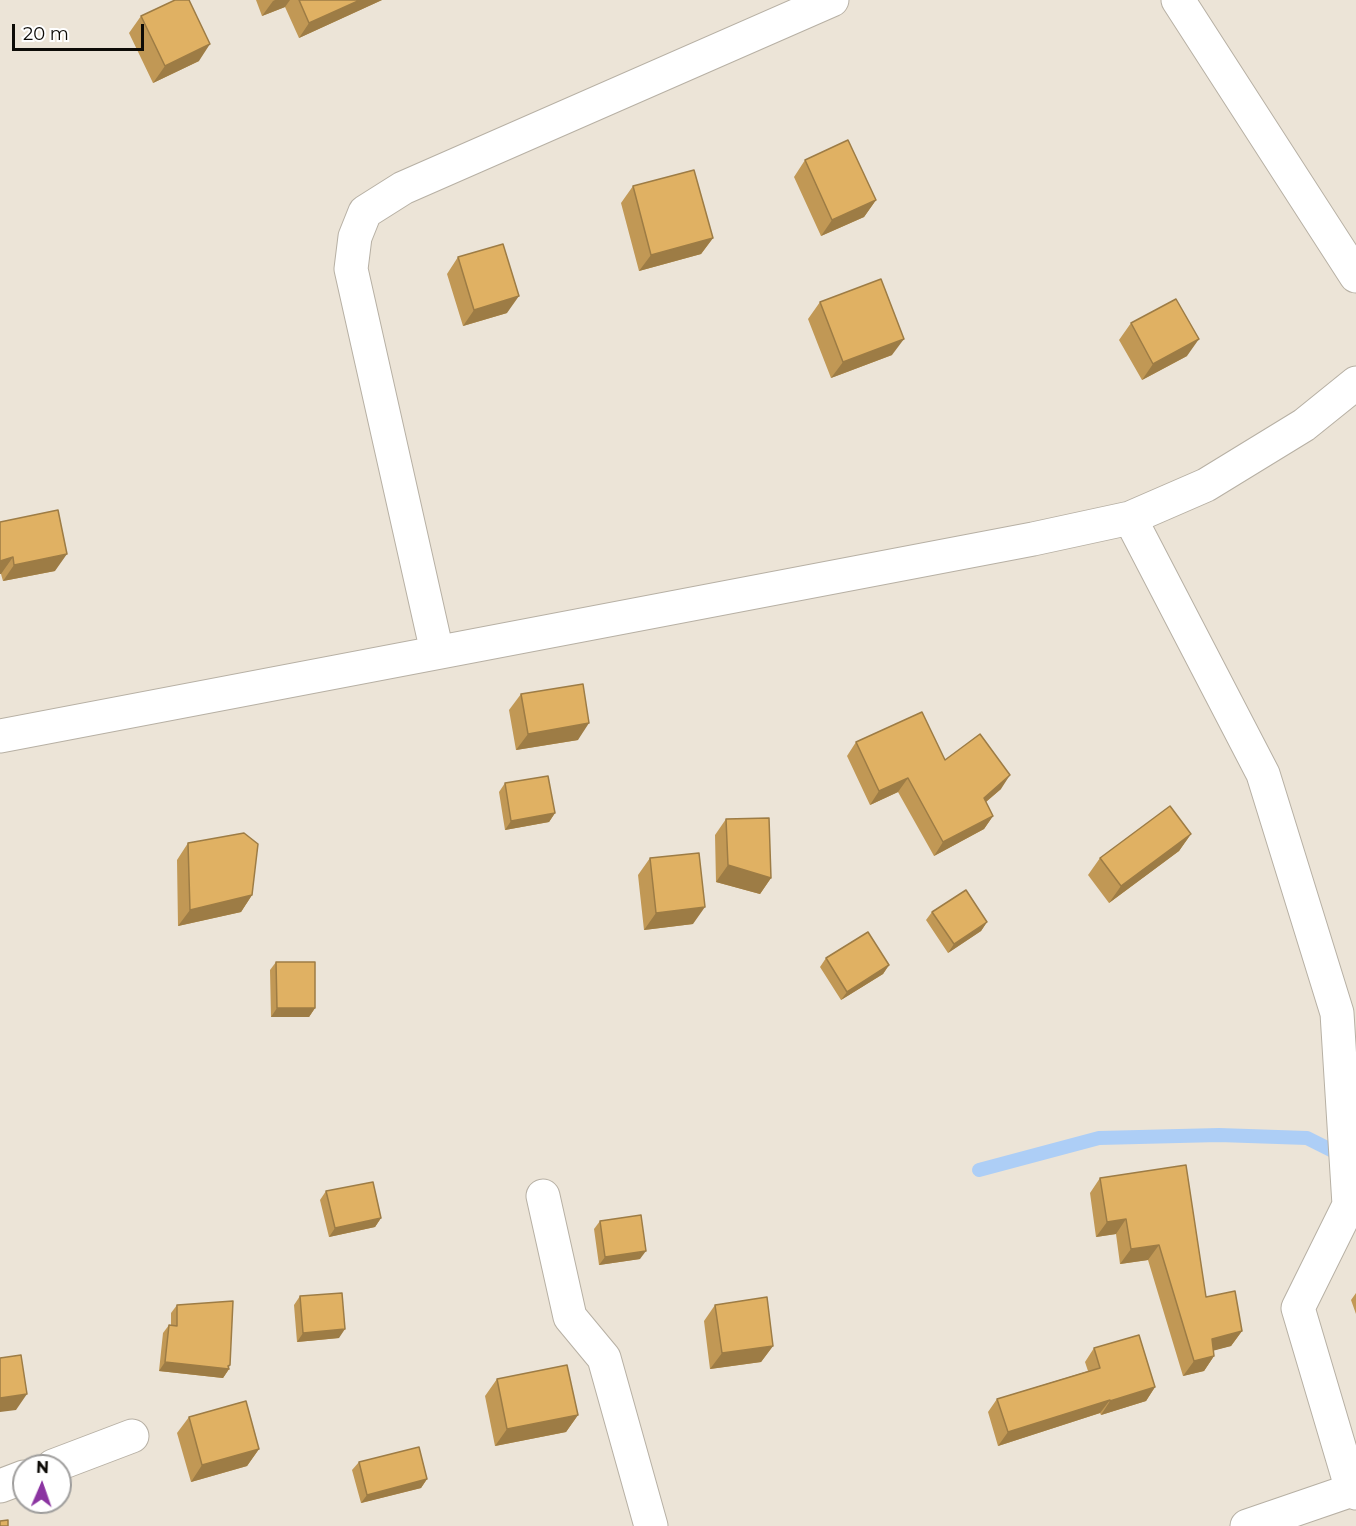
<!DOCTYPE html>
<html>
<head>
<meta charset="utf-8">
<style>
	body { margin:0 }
	#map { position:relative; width:1356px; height:1526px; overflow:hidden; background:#ece4d7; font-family:Montserrat,sans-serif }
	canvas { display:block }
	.north { position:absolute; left:12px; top:1454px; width:60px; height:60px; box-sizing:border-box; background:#fff; border:2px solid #9e9d9c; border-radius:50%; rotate:2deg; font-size:16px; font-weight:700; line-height:24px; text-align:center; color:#0d0b07 }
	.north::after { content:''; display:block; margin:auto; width:21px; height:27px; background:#8b34a1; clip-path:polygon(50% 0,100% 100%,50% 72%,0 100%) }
	.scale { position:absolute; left:12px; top:24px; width:132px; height:27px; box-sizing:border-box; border:3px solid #0d0b07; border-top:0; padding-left:8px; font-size:18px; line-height:21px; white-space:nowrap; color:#0d0b07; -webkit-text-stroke:4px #fff; paint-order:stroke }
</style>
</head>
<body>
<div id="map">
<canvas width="1356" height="1526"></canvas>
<div class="north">N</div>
<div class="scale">20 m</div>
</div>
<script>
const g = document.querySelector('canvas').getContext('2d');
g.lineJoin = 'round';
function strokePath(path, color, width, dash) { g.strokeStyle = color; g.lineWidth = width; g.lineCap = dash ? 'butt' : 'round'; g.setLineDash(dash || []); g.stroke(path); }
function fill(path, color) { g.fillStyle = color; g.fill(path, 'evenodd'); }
strokePath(new Path2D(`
	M979 1170 1099 1138 1219 1135 1307 1138 1343 1156`), '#adcef6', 14);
const street = new Path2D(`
	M1178 0 1356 276
	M1130 518 1263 774 1337 1013 1349 1205 1298 1308 1352 1490 1356 1493
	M437 652 351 269 355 237 365 212 403 188 832 0
	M0 736 1033 539 1130 518 1206 485 1304 425 1356 383
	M543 1196 570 1317 604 1358 651 1526
	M53 1466 132 1436
	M0 1486 24 1477
	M1247 1526 1352 1490`);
strokePath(street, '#b7b0a4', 35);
strokePath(street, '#fff', 33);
fill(new Path2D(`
	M256 0H382L299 38 285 7 262 16Z
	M141 16 199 61 153 83 129 33Z
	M805 160 876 200 864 217 821 236 794 177Z
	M633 186 713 238 701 254 639 271 621 203Z
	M458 257 507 313 463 326 447 274Z
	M820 302 892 355 831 378 808 319Z
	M1131 323 1187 356 1142 380 1119 340Z
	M0 522 55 571 3 581 1 574Z
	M521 694 578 740 516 750 509 710Z
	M856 742 945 760 1001 789 986 802 993 816 984 829 934 856 898 792 870 805 847 756Z
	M505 783 555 813 549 822 505 830 499 792Z
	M726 819 771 878 760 894 716 882 715 835Z
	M1191 834 1179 851 1109 903 1088 875 1100 858Z
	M188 843 252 895 241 912 178 926 177 860Z
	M650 858 693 924 644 930 638 875Z
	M932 912 987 922 981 931 948 953 926 920Z
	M826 958 889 965 883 974 841 1000 820 967Z
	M276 962 315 1008 309 1017H271L270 970Z
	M1100 1178 1206 1297 1242 1331 1231 1346 1214 1350V1356L1204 1371 1183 1376 1148 1260 1120 1264 1116 1234 1096 1237 1090 1193Z
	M326 1191 381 1218 375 1227 329 1237 320 1200Z
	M600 1221 640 1259 599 1265 594 1229Z
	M1356 1293V1314L1351 1300Z
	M300 1296 339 1338 297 1342 294 1305Z
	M177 1305 229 1368V1369L223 1378 159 1371 163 1333 169 1325H171V1313Z
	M715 1305 773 1346 761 1362 710 1369 704 1321Z
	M1094 1348 1155 1387 1146 1401 1101 1415 1100 1413 998 1446 988 1412 997 1399 1088 1371 1085 1362Z
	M497 1379 578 1415 566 1432 495 1446 485 1396Z
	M189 1417 259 1449 247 1466 191 1482 177 1433Z
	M359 1462 427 1479 421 1488 361 1503 352 1470Z`), '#c19855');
fill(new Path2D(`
	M275 0H290L285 7 262 16 273 1Z
	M360 0H382L299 38 309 23Z
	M210 44 199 61 153 83 165 66Z
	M876 200 864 217 821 236 832 220Z
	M713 238 701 254 639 271 651 255Z
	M519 296 507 313 463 326 474 310Z
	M904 339 892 355 831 378 843 362Z
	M1199 339 1187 356 1142 380 1153 364Z
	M67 554 55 571 3 581 14 565Z
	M13 557 1 574H0V561Z
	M589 723 578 740 516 750 528 734Z
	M1010 775 1001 789 974 812 984 798Z
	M908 778 898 792 870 805 879 791Z
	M555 813 549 822 505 830 511 821Z
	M993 816 984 829 934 856 943 842Z
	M1191 834 1179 851 1109 903 1121 886Z
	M728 865 771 878 760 894 716 882Z
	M252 895 241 912 178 926 190 910Z
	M705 907 693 924 644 930 656 913Z
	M987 922 981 931 948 953 954 944Z
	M889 965 883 974 841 1000 847 992Z
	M277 1008H315L309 1017H271Z
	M381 1218 375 1227 329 1237 335 1228Z
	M1126 1219 1116 1234 1096 1237 1107 1222Z
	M1159 1245 1148 1260 1120 1264 1131 1249Z
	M646 1251 640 1259 599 1265 605 1257Z
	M345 1329 339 1338 297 1342 303 1333Z
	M1242 1331 1231 1346 1201 1354 1212 1339Z
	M773 1346 761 1362 710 1369 722 1353Z
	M1214 1356 1204 1371 1183 1376 1194 1361Z
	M165 1362 228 1366 230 1365 228 1369H229L223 1378 159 1371Z
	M1155 1387 1146 1401 1101 1415 1110 1401Z
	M27 1394 16 1410 0 1412V1398Z
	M1110 1400 1100 1413 998 1446 1008 1432Z
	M578 1415 566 1432 495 1446 507 1429Z
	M259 1449 247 1466 191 1482 202 1465Z
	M427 1479 421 1488 361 1503 367 1495Z`), '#9d7c45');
const building = new Path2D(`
	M175 0H189L210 44 165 66 141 16Z
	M299 0H360L309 23Z
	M848 140 876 200 832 220 805 160Z
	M694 170 713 238 651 255 633 186Z
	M503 244 519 296 474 310 458 257Z
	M881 279 904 339 843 362 820 302Z
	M1176 299 1199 339 1153 364 1131 323Z
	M58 510 67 554 14 565 13 557 0 561V522Z
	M583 684 589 723 528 734 521 694Z
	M922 712 945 760 980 734 1010 775 984 798 993 816 943 842 908 778 879 791 856 742Z
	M548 776 555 813 511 821 505 783Z
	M1170 806 1191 834 1121 886 1100 858Z
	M769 818 771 878 728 865 726 819Z
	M244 833 258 844 252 895 190 910 188 843Z
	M699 853 705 907 656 913 650 858Z
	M966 890 987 922 954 944 932 912Z
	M868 932 889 965 847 992 826 958Z
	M276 962H315V1008H277Z
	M1186 1165 1206 1297 1235 1291 1242 1331 1212 1339 1214 1356 1194 1361 1159 1245 1131 1249 1126 1219 1107 1222 1100 1178Z
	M373 1182 381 1218 335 1228 326 1191Z
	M641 1215 646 1251 605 1257 600 1221Z
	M342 1293 345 1329 303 1333 300 1296Z
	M767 1297 773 1346 722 1353 715 1305Z
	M233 1301 230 1365 228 1366 229 1369 165 1362 169 1325 177 1326V1305Z
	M1139 1335 1155 1387 1110 1401V1400L1008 1432 997 1399 1100 1368 1094 1348Z
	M21 1355 27 1394 0 1398V1358Z
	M567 1365 578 1415 507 1429 497 1379Z
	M246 1401 259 1449 202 1465 189 1417Z
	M419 1447 427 1479 367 1495 359 1462Z
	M8 1520V1526H0V1521Z`);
fill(building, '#e0b163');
strokePath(building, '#9d7c45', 1.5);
</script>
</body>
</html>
